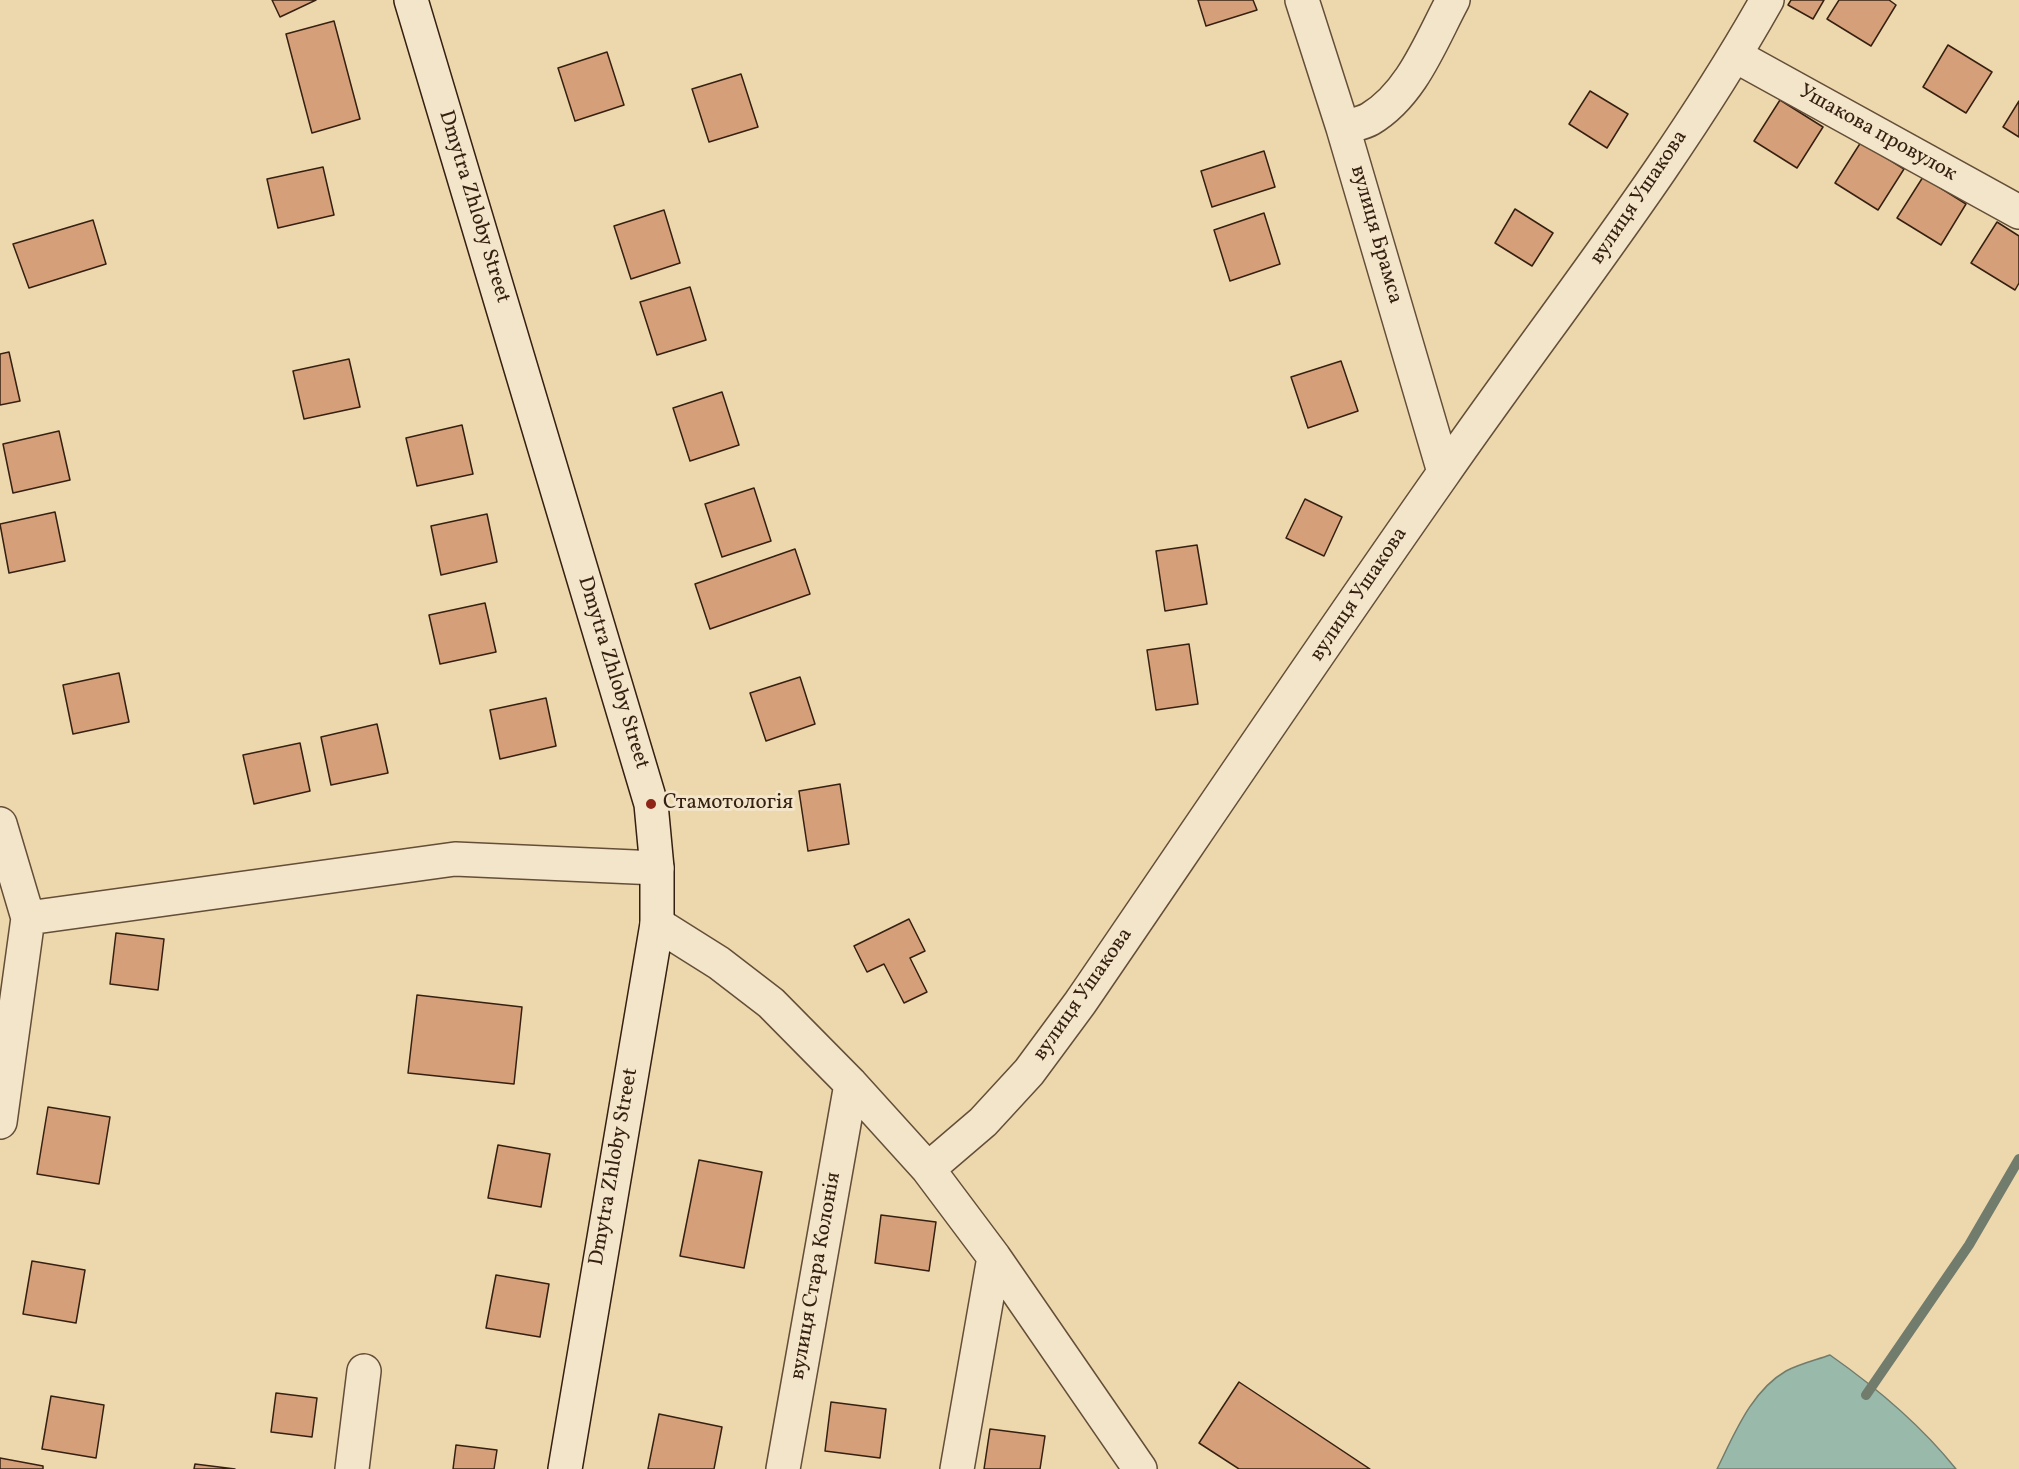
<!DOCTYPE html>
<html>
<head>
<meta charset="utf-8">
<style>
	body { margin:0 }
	canvas { display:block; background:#edd7ad }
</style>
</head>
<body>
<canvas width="2019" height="1469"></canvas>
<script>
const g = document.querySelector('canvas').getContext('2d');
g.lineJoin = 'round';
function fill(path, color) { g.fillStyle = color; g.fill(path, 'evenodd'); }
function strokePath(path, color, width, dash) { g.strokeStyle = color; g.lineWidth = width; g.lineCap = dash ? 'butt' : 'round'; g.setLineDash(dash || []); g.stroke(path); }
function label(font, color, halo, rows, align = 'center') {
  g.font = font + ' Vollkorn,serif'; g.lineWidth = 6; g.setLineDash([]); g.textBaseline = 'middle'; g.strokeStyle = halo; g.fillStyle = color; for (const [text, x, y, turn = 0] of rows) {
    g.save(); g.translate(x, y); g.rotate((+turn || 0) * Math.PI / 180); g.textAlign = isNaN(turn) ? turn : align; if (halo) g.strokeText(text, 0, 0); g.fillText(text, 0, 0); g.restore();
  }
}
const water = new Path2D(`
	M1830 1355C1877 1388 1920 1424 1956 1469H1717C1734 1435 1751 1391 1786 1371 1799 1364 1816 1360 1830 1355Z`);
fill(water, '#99baab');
strokePath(water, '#717c6d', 1.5);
strokePath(new Path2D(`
	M1866 1395 1969 1245 2019 1159`), '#717c6d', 10);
const building = new Path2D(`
	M272 0H316L280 17Z
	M1198 0H1253L1257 10 1206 26Z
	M1791 0H1824L1813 19 1788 5Z
	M1839 0H1889L1896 5 1871 46 1827 19Z
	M334 21 360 119 312 133 286 34Z
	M1948 45 1992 72 1966 113 1923 87Z
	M607 52 624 105 575 121 558 68Z
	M741 74 758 127 709 142 692 89Z
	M1590 91 1628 114 1607 148 1569 124Z
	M1780 100 1823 127 1797 168 1754 141Z
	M2019 101V137L2003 127Z
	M1861 142 1904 169 1878 210 1835 183Z
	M1264 151 1275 187 1212 207 1201 171Z
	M323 167 334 215 278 228 267 179Z
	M1923 177 1966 204 1941 245 1897 218Z
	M1515 209 1553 233 1532 266 1495 243Z
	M664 210 680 263 631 279 614 226Z
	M1264 213 1280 264 1230 281 1214 230Z
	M93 220 106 264 29 288 13 244Z
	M1997 222 2019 236V283L2015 290 1971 263Z
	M690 287 706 340 657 355 640 302Z
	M9 352 20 401 0 405V354Z
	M349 359 360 407 304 419 293 371Z
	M1341 361 1358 411 1308 428 1291 377Z
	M722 392 739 445 690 461 673 408Z
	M462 425 473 474 417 486 406 438Z
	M59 431 70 480 13 493 3 444Z
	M754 488 771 541 722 557 705 504Z
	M1305 499 1342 517 1324 556 1286 538Z
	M55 512 65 561 9 573 0 524Z
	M487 514 497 562 441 575 431 526Z
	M1197 545 1207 604 1165 611 1156 551Z
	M795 549 810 594 710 629 695 584Z
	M485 603 496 652 440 664 429 615Z
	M1189 644 1198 704 1156 710 1147 650Z
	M119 673 129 722 73 734 63 685Z
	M800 677 815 724 766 741 750 693Z
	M546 698 556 746 500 759 490 710Z
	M377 724 388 773 331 785 321 737Z
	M300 743 310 791 254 804 243 755Z
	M840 784 849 844 808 851 799 791Z
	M909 919 925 951 910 958 927 992 904 1003 884 964 867 972 854 946Z
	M116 933 164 939 158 990 110 984Z
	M417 995 522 1007 514 1084 408 1073Z
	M48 1107 110 1117 99 1184 37 1174Z
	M498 1145 550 1154 541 1207 488 1198Z
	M699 1160 762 1172 744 1268 680 1256Z
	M881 1215 936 1222 929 1271 875 1263Z
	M32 1261 85 1270 76 1323 23 1314Z
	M496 1275 549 1284 540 1337 486 1328Z
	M1239 1382 1370 1469H1239L1199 1443Z
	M276 1393 317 1398 312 1437 271 1432Z
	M51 1396 104 1405 96 1458 42 1449Z
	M831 1402 886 1409 880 1458 825 1451Z
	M659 1414 722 1427 714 1469H648Z
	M990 1429 1045 1436 1040 1469H984Z
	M456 1445 497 1450 494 1469H453Z
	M0 1458 43 1466V1469H0Z
	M195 1464 235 1469H194Z`);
fill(building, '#d5a079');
strokePath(building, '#362011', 1.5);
const street = new Path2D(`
	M1302 0 1343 128 1444 472
	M1736 56 2019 212
	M1343 128C1352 125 1363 123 1370 119 1412 94 1431 41 1453 0
	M0 824 28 918 0 1122
	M28 918 455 859 657 868
	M657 924 719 963 771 1003 851 1084 928 1169 994 1257 1140 1469
	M928 1169 983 1122 1029 1072 1080 1003C1201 826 1320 649 1443 474 1552 317 1673 167 1767 0
	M352 1469 364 1371
	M783 1469 851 1084
	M957 1469 994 1257`);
const secondary = new Path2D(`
	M411 0 651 804 657 868V924L565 1469`);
strokePath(street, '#644e38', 36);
strokePath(secondary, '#362011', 36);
strokePath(street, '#f3e5ca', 33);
strokePath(secondary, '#f3e5ca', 33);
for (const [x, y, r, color] of [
	[651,804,6,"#8f2418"]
]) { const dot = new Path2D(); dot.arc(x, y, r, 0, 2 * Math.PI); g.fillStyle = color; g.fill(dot); strokePath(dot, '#f3e5ca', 2); }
label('21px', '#362011', '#f3e5ca', [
	["Ушакова провулок",1877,134,29],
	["вулиця Ушакова",1640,198,-56],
	["Dmytra Zhloby Street",473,207,73],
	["вулиця Брамса",1375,235,74],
	["вулиця Ушакова",1360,595,-56],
	["Dmytra Zhloby Street",612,673,73],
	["вулиця Ушакова",1084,995,-55],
	["Dmytra Zhloby Street",615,1167,-80],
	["вулиця Стара Колонія",817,1276,-80]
]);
label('21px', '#362011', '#f3e5ca', [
	["Стамотологія",663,804]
], 'left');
</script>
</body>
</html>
